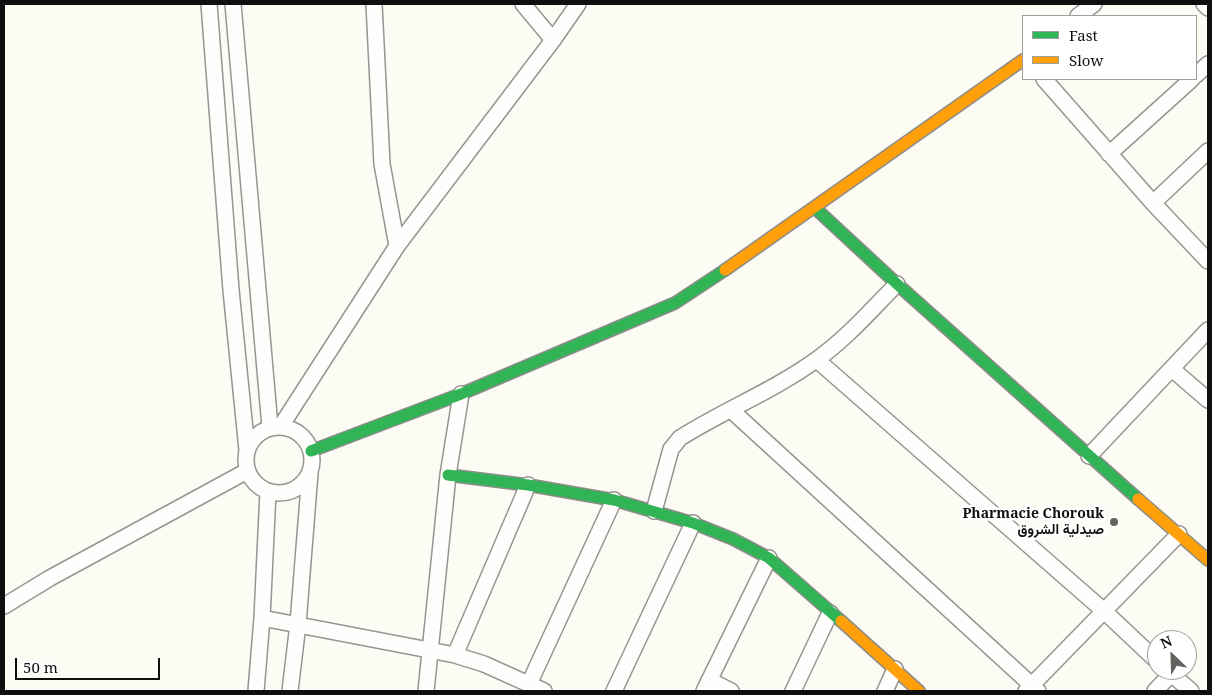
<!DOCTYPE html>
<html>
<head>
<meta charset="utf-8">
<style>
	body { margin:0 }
	#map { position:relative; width:1212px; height:695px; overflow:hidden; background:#fcfbf4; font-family:"Noto Serif",serif }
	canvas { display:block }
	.frame { position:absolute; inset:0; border:5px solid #0f0f0f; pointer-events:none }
	.legend { position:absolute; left:1022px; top:15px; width:175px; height:65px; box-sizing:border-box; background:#fff; border:1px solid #9f9f9f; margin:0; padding:6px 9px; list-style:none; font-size:15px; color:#0f0f0f }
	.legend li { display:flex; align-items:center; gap:10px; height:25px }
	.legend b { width:25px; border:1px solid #9f9f9f }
	.north { position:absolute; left:1147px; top:630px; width:50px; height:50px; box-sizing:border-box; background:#fff; border:1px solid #9f9f9f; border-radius:50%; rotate:336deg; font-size:14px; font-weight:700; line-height:20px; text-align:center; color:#0f0f0f }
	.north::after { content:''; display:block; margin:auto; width:18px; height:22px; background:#62625f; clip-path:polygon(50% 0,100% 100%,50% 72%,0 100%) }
	.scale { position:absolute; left:15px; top:658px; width:145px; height:22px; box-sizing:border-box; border:2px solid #0f0f0f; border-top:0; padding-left:6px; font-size:15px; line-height:18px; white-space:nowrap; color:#0f0f0f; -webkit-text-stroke:4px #fff; paint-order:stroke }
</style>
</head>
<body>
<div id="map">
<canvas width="1212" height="695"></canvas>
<div class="frame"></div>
<ul class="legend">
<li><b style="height:6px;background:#30b455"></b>Fast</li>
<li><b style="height:6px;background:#ff9f0a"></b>Slow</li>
</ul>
<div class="north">N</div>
<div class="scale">50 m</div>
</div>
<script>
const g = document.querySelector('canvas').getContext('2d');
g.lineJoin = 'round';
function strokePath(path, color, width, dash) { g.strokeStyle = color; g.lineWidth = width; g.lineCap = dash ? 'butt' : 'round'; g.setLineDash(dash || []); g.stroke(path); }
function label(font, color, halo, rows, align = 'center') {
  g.font = font + ' "Noto Serif",Vazirmatn,serif'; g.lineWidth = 5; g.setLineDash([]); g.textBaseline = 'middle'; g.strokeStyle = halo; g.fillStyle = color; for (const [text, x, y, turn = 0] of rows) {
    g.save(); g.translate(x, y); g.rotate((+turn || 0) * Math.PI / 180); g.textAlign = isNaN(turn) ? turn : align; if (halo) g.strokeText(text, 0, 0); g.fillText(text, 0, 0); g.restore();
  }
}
const street = new Path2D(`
	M209 4 231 290 247 450
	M233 4 270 427
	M374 4 382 164 397 246
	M523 4 553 40
	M1204 4 1208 8
	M1078 16 1094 4
	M1196 75 1208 64
	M1044 79 1153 203 1208 261
	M1109 154 1192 79
	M1153 203 1208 151
	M817 360 1104 611 1026 691
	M1172 369 1208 400
	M731 410 1038 691
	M281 426 397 246 553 40 578 4
	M246 460a33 33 0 1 1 66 0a33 33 0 1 1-66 0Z
	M1089 456 1208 330
	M654 511 671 449 680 438C724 410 773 391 816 360 846 339 871 310 897 284
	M4 606 50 578 247 471
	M262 618 455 655 484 664 544 691
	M455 655 528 485
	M1157 661 1104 611 1179 534
	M1167 670 1191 691
	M709 680 731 691
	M529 684 614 500
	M256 691 262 618 268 492
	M290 691 298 624 310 473
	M426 691 448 475 461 394
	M614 691 693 523
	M704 691 769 558
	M793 691 830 613
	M885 691 895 669
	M1155 691 1171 674`);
const fast = new Path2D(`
	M815 208 897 284 1138 499
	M311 451 461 394 675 303 725 270
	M448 475 528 485 614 500 693 523 733 539 769 558 841 621`);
const slow = new Path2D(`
	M725 270 1023 60
	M1138 499 1208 560
	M841 621 919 691`);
strokePath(street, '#969592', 18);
strokePath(fast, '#8c8c89', 14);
strokePath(slow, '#8c8c89', 14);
strokePath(street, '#fffefd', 15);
strokePath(fast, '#30b455', 11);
strokePath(slow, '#ff9f0a', 11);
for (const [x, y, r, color] of [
	[1114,522,5,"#62625f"]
]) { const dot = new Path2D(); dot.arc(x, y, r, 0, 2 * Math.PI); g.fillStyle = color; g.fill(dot); strokePath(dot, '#fff', 2); }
label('bold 14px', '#0f0f0f', '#fff', [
	["Pharmacie Chorouk",1104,514],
	["صيدلية الشروق",1104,530]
], 'right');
</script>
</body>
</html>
